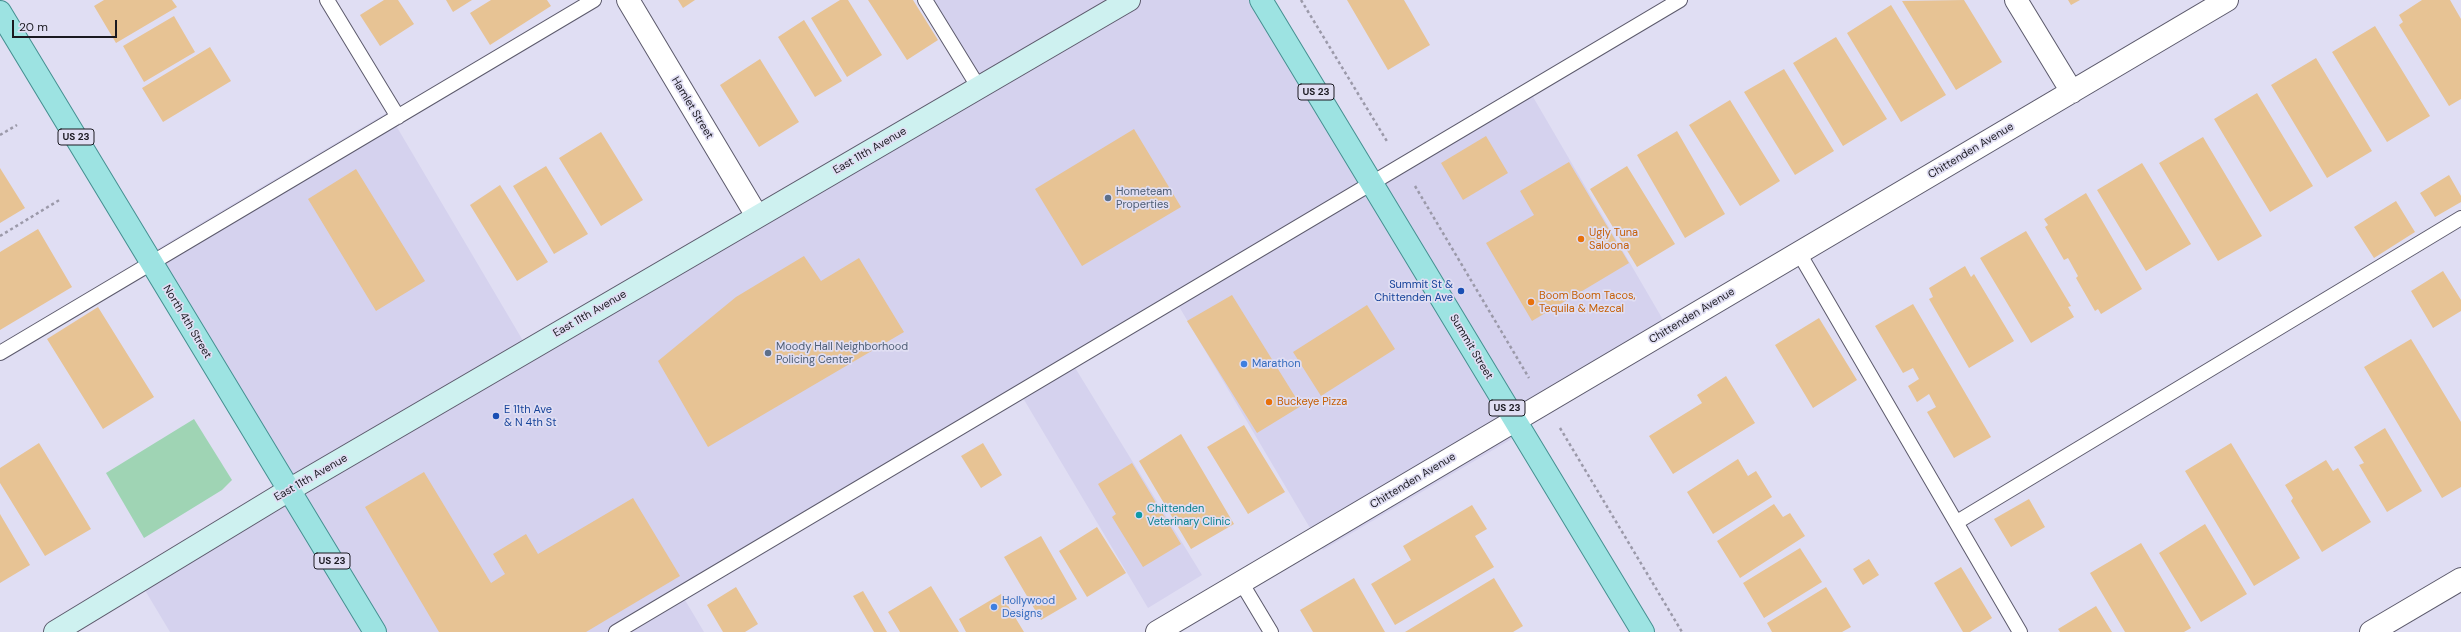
<!DOCTYPE html>
<html>
<head>
<meta charset="utf-8">
<style>
	body { margin:0 }
	#map { position:relative; width:2461px; height:632px; overflow:hidden; background:#e0def3; font-family:"DM Sans",sans-serif }
	canvas { display:block }
	.scale { position:absolute; left:12px; top:20px; width:105px; height:18px; box-sizing:border-box; border:2px solid #1a1920; border-top:0; padding-left:5px; font-size:12px; line-height:14px; white-space:nowrap; color:#1a1920; -webkit-text-stroke:3px #e0def3; paint-order:stroke }
</style>
</head>
<body>
<div id="map">
<canvas width="2461" height="632"></canvas>
<div class="scale">20 m</div>
</div>
<script>
const g = document.querySelector('canvas').getContext('2d');
g.lineJoin = 'round';
function fill(path, color) { g.fillStyle = color; g.fill(path, 'evenodd'); }
function strokePath(path, color, width, dash) { g.strokeStyle = color; g.lineWidth = width; g.lineCap = dash ? 'butt' : 'round'; g.setLineDash(dash || []); g.stroke(path); }
function label(font, color, halo, rows, align = 'center') {
  g.font = font + ' "DM Sans",sans-serif'; g.lineWidth = 3.5; g.setLineDash([]); g.textBaseline = 'middle'; g.strokeStyle = halo; g.fillStyle = color; for (const [text, x, y, turn = 0] of rows) {
    g.save(); g.translate(x, y); g.rotate((+turn || 0) * Math.PI / 180); g.textAlign = isNaN(turn) ? turn : align; if (halo) g.strokeText(text, 0, 0); g.fillText(text, 0, 0); g.restore();
  }
}
fill(new Path2D(`
	M924 0H1267L1374 182 1529 90 1669 330 1545 403 1522 433 1323 550 1174 298 679 590 704 632H170L143 587 291 499 147 255 388 112 532 356 978 94Z
	M1074 366 1202 575 1148 608 1023 398Z`), '#d5d2ee');
fill(new Path2D(`
	M194 419 232 480 222 490 144 538 106 473Z`), '#9fd4b4');
fill(new Path2D(`
	M104 0H172L177 7 116 43 94 6Z
	M384 0H398L414 24 380 46 360 15Z
	M446 0H472L453 12Z
	M491 0H547L551 6 490 45 470 13Z
	M678 0H695L683 8Z
	M840 0H848L882 55 847 77 811 18Z
	M868 0H913L938 40 907 60Z
	M1347 0H1404L1430 45 1388 70Z
	M1964 0 2002 62 1956 90 1902 1Z
	M2068 0H2080L2071 5Z
	M2422 0H2450L2461 19V99L2449 106 2399 25 2403 22 2399 15Z
	M1891 5 1946 95 1901 122 1847 33Z
	M174 16 195 52 144 82 123 46Z
	M804 20 842 81 815 97 778 37Z
	M2375 26 2430 116 2387 142 2332 52Z
	M1836 37 1887 119 1843 146 1793 63Z
	M210 47 231 81 163 122 142 88Z
	M2316 58 2372 151 2327 178 2271 85Z
	M760 59 799 122 759 147 720 85Z
	M1784 69 1834 151 1795 175 1744 92Z
	M2257 93 2313 186 2270 212 2214 119Z
	M1730 100 1780 181 1740 206 1689 125Z
	M1134 129 1181 207 1082 266 1035 189Z
	M1677 131 1725 214 1685 238 1637 155Z
	M601 132 643 200 601 226 559 158Z
	M1486 136 1508 173 1463 200 1441 163Z
	M2203 137 2262 236 2218 261 2159 163Z
	M1569 162 1629 263 1532 321 1486 243 1534 215 1520 191Z
	M2142 163 2191 244 2146 271 2097 190Z
	M546 166 588 234 554 254 513 186Z
	M1627 166 1675 244 1637 267 1590 189Z
	M0 168 25 208 0 223Z
	M356 169 425 281 376 311 308 199Z
	M2449 175 2461 196V202L2435 217 2420 193Z
	M500 185 548 262 517 281 470 205Z
	M2086 193 2142 289 2101 314 2098 309 2095 311 2076 278 2078 276 2068 258 2064 260 2045 227 2048 225 2044 219Z
	M2396 201 2415 232 2374 258 2354 227Z
	M38 229 72 287 0 330V252Z
	M2026 231 2071 306 2068 307 2074 317 2031 343 1980 258Z
	M804 256 821 281 859 258 904 332 708 447 658 361 736 297Z
	M1965 266 1971 277 1974 274 2014 341 1969 368 1929 299 1933 297 1929 288Z
	M2443 271 2461 300V311L2433 328 2411 291Z
	M1232 295 1301 406 1257 433 1187 321Z
	M1913 304 1991 437 1954 458 1927 412 1936 407 1929 394 1917 402 1908 386 1919 379 1913 368 1903 373 1875 326Z
	M1367 305 1395 349 1321 396 1293 352Z
	M98 307 154 397 103 429 47 339Z
	M1819 318 1857 380 1813 408 1775 345Z
	M2411 339 2461 422V487L2442 498 2364 367Z
	M1726 376 1755 423 1673 474 1649 436 1702 403 1697 395Z
	M1244 425 1285 492 1248 514 1207 447Z
	M2385 428 2422 491 2387 512 2359 465 2364 463 2354 447Z
	M1181 434 1234 524 1191 549 1139 461Z
	M39 443 91 529 45 556 0 483V468Z
	M983 443 1002 475 981 488 961 456Z
	M2231 443 2300 558 2254 586 2185 471Z
	M1738 459 1748 476 1756 471 1772 497 1713 534 1687 492Z
	M2326 460 2333 471 2338 468 2371 522 2322 552 2291 501 2293 498 2285 485Z
	M1132 463 1181 544 1143 567 1112 517 1116 514 1098 484Z
	M424 472 491 583 505 574 493 554 526 534 538 554 633 498 680 576 586 632H439L365 507Z
	M2029 499 2045 527 2011 547 1994 519Z
	M1774 504 1783 517 1790 513 1805 536 1740 578 1717 541Z
	M1472 505 1487 529 1475 536 1494 567 1395 625 1371 584 1411 560 1403 546Z
	M0 514 30 565 0 583Z
	M2205 524 2247 594 2201 622 2159 553Z
	M1097 527 1126 573 1087 597 1059 551Z
	M1041 536 1077 599 1041 620 1004 557Z
	M2141 543 2191 628 2184 632H2125L2090 573Z
	M1800 548 1822 582 1764 618 1743 583Z
	M1869 559 1879 575 1863 585 1853 569Z
	M1961 567 1992 618 1970 632H1963L1934 583Z
	M1354 578 1385 632H1313L1300 610Z
	M1494 578 1523 626 1513 632H1405Z
	M931 586 959 632H900L888 612Z
	M736 587 758 624 745 632H723L707 605Z
	M1826 587 1851 627 1842 632H1772L1767 623Z
	M863 591 887 632H874L853 596Z
	M1001 594 1024 632H966L959 619Z
	M2096 606 2112 632H2060L2058 629Z`), '#e7c394');
const lane = new Path2D(`
	M327 0 398 117
	M925 0 979 88
	M1799 253 2020 632
	M0 353 594 0
	M1957 522 2461 218
	M1241 582 1271 632
	M616 632 1680 0`);
const street = new Path2D(`
	M628 0 757 216
	M2016 0 2072 92
	M1157 632 2227 0
	M2371 632 2461 579`);
const secondary = new Path2D(`
	M55 632 289 490 1129 0`);
const primary = new Path2D(`
	M1261 0 1643 632
	M0 12 375 632`);
strokePath(lane, '#5c5a6c', 16);
strokePath(street, '#5c5a6c', 24);
strokePath(secondary, '#5c5a6c', 24);
strokePath(primary, '#459091', 24);
strokePath(new Path2D(`
	M1301 0 1388 143
	M0 135 17 125
	M1415 186 1529 378
	M0 236 61 199
	M1560 428 1682 632`), '#9b99a9', 2.5, [3, 3]);
strokePath(lane, '#fff', 14);
strokePath(street, '#fff', 22);
strokePath(secondary, '#cef1f0', 22);
strokePath(primary, '#9de3e2', 22);
for (const [x, y, r, color] of [
	[1108,198,4,"#5c6f8a"],
	[1581,239,4,"#e8710a"],
	[1461,291,4,"#1a4fb4"],
	[1531,302,4,"#e8710a"],
	[768,353,4,"#5c6f8a"],
	[1244,364,4,"#3f7fe0"],
	[1269,402,4,"#e8710a"],
	[496,416,4,"#1a4fb4"],
	[1139,515,4,"#0f9aa8"],
	[994,607,4,"#3f7fe0"]
]) { const dot = new Path2D(); dot.arc(x, y, r, 0, 2 * Math.PI); g.fillStyle = color; g.fill(dot); strokePath(dot, '#e0def3', 1.5); }
for (const [x, y, w] of [
	[1316,92,36],
	[76,137,36],
	[1507,408,36],
	[332,561,36]
]) { const box = new Path2D(); box.roundRect(x - w / 2, y - 8, w, 16, 3); g.fillStyle = '#e0def3'; g.fill(box); strokePath(box, '#1a1920', 1); }
label('bold 10px', '#1a1920', null, [
	["US 23",1316,92],
	["US 23",76,137],
	["US 23",1507,408],
	["US 23",332,561]
]);
label('11px', '#1a1920', '#e0def3', [
	["Hamlet Street",692,108,59],
	["East 11th Avenue",870,151,-30],
	["Chittenden Avenue",1971,151,-31],
	["East 11th Avenue",590,314,-30],
	["Chittenden Avenue",1692,316,-31],
	["North 4th Street",187,322,59],
	["Summit Street",1471,347,59],
	["East 11th Avenue",311,478,-30],
	["Chittenden Avenue",1413,481,-31]
]);
label('11px', '#4e5e75', '#e0def3', [
	["Hometeam",1116,192],
	["Properties",1116,205],
	["Moody Hall Neighborhood",776,347],
	["Policing Center",776,360]
], 'left');
label('11px', '#c56008', '#e0def3', [
	["Ugly Tuna",1589,233],
	["Saloona",1589,246],
	["Boom Boom Tacos,",1539,296],
	["Tequila & Mezcal",1539,309],
	["Buckeye Pizza",1277,402]
], 'left');
label('11px', '#164399', '#e0def3', [
	["Summit St &",1453,285],
	["Chittenden Ave",1453,298],
	["E 11th Ave",504,410,"left"],
	["& N 4th St",504,423,"left"]
], 'right');
label('11px', '#366cbe', '#e0def3', [
	["Marathon",1252,364],
	["Hollywood",1002,601],
	["Designs",1002,614]
], 'left');
label('11px', '#0d838f', '#e0def3', [
	["Chittenden",1147,509],
	["Veterinary Clinic",1147,522]
], 'left');
</script>
</body>
</html>
